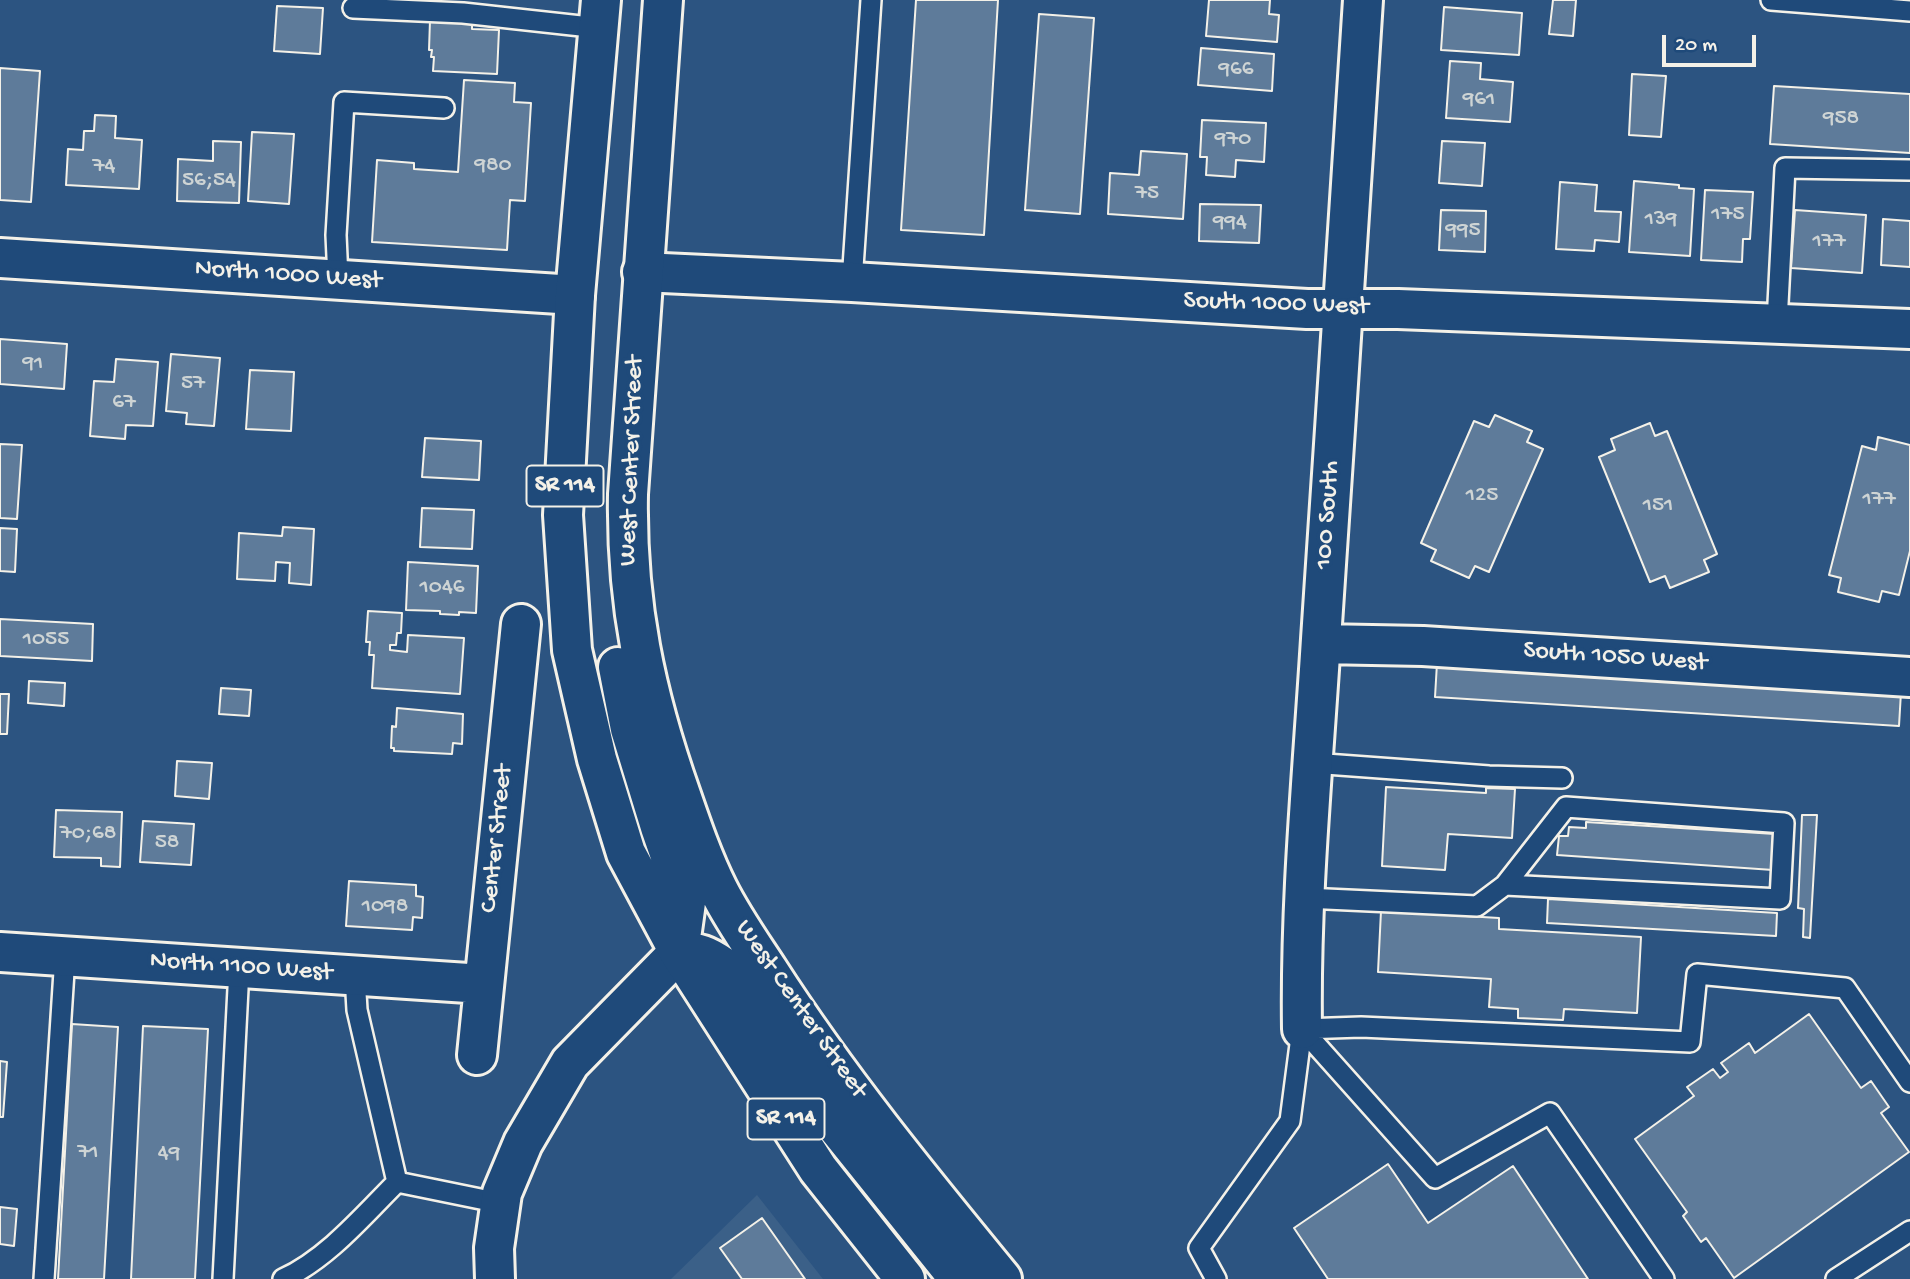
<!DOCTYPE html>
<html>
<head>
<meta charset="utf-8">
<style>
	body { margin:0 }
	#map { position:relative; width:1910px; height:1279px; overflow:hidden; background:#2c5481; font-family:"Gochi Hand",sans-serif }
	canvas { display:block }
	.scale { position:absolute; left:1662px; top:35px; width:94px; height:32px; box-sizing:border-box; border:4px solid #f4f1e8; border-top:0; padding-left:9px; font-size:21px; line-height:24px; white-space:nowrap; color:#f4f1e8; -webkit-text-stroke:5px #1f4a7a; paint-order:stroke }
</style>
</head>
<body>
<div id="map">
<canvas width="1910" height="1279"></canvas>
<div class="scale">20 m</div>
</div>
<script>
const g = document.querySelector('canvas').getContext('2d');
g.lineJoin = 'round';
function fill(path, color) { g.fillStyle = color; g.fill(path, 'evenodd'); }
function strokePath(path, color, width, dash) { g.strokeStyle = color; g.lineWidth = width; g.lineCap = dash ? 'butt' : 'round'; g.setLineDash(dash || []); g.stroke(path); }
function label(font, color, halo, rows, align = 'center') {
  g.font = font + ' "Gochi Hand",sans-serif'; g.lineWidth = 7; g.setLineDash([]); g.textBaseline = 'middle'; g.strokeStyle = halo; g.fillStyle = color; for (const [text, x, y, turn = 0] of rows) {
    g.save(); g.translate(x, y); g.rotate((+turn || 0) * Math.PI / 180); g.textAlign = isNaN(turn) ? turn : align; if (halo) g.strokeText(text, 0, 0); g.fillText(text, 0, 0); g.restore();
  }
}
fill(new Path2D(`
	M757 1195 823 1279H671Z`), '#3b6088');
const building = new Path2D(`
	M916 0H998L984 235 901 230Z
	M1209 0H1270L1269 14 1279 15 1277 42 1206 36Z
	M1553 0H1576L1573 36 1549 34Z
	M277 6 323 8 320 54 274 51Z
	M1444 7 1522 13 1519 55 1441 50Z
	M1039 14 1094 18 1080 214 1025 210Z
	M430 20 472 23V29L499 30 497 74 433 71 434 57H431L432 50H429Z
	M1201 48 1274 54 1272 91 1198 85Z
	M1450 61 1481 63 1480 79 1513 82 1510 122 1446 118Z
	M0 68 40 71 31 202 0 200Z
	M1632 74 1666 76 1661 137 1629 135Z
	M464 80 515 83 514 102 531 103 525 201 510 200 507 250 372 242 377 160 414 163V169L458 172Z
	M1774 86 1910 94V153L1770 144Z
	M95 115 116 116 115 138 142 140 139 189 66 185 68 149 83 150 84 131H94Z
	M1202 120 1266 123 1264 162 1236 160 1235 177 1206 175 1207 157H1200Z
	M252 132 294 134 289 204 248 201Z
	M213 141 241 142 239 203 177 201 178 159 213 161Z
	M1442 141 1485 143 1482 186 1439 183Z
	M1141 151 1187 154 1183 219 1108 214 1110 173 1139 175Z
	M1634 181 1679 185V188L1694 189 1690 256 1629 252Z
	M1560 182 1597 185 1595 211 1621 212 1619 242 1595 240 1594 251 1556 249Z
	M1705 190 1753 192 1750 239H1743L1742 262 1701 260Z
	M1200 204 1261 205 1259 243 1199 241Z
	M1441 210 1486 211 1485 252 1439 250Z
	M1795 210 1866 215 1862 273 1791 268Z
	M1883 219 1910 221V267L1881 265Z
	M0 339 67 344 64 389 0 384Z
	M171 354 220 358 214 426 186 424 187 413 166 411Z
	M116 359 158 362 153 426 126 425 125 439 90 436 94 381 114 382Z
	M250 370 294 372 291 431 246 429Z
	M1495 415 1532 431 1527 442 1543 449 1489 572 1475 566 1469 578 1431 561 1436 550 1421 543 1474 421 1489 427Z
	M1650 423 1655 436 1667 431 1717 554 1704 560 1709 572 1670 588 1665 576 1650 582 1599 457 1615 450 1611 439Z
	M1878 437 1910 445V551L1899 595 1882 591 1879 602 1838 592 1841 578 1829 575 1862 446 1876 450Z
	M425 438 481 441 479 480 422 477Z
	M0 444 22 445 17 519 0 518Z
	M422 508 474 510 472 549 420 547Z
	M283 527 314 529 311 585 289 583 290 563 276 562 275 581 237 579 239 533 282 536Z
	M0 528 17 529 15 572 0 571Z
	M408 562 478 566 476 613 459 612V615L440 614V611L406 610Z
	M368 611 402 613 401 633H397L396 645H390V650L407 652 408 635 464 638 460 694 372 688 374 655H369L370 642H366Z
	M0 619 93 624 92 661 0 656Z
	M1437 663 1901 692 1899 726 1435 697Z
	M29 681 65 683 64 706 28 703Z
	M221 688 251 690 249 716 219 714Z
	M0 694H9L7 734H0Z
	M397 708 463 714 462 744 453 743 452 754 394 751V748H391L392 726 396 727Z
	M177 761 212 763 209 799 175 796Z
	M1386 787 1486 793V788L1515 789 1512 838 1448 834 1445 870 1382 866Z
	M56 810 122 812 120 867 101 866V858L54 857Z
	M1802 815H1817L1810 938 1803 937 1804 909 1798 908Z
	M143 821 194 824 191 865 140 862Z
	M1586 822 1775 834 1773 870 1557 855 1559 836H1568L1569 827 1586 828Z
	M349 881 416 885V896L423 897 422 918 413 917 412 930 346 926Z
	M1548 899 1777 913 1776 936 1547 923Z
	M1381 911 1499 918V929L1641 937 1637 1013 1564 1009 1563 1020 1518 1018V1009L1489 1007 1491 979 1378 972Z
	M1809 1014 1861 1088 1871 1081 1889 1107 1881 1113 1909 1152 1734 1278 1706 1238 1701 1242 1683 1216 1687 1212 1635 1139 1694 1096 1687 1087 1713 1069 1720 1078 1728 1072 1721 1063 1749 1043 1755 1053Z
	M72 1024 118 1027 104 1279H58Z
	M143 1026 208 1029 195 1279H131Z
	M0 1061 7 1062 3 1117H0Z
	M1388 1164 1428 1223 1513 1166 1588 1279H1328L1294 1228Z
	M0 1207 17 1209 14 1246 0 1244Z
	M762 1218 805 1279H742L720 1248Z`);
fill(building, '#5e7b9a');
strokePath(building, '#f4f1e8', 2);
const lane = new Path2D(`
	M1771 0 1910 11
	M353 8 463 13 599 28
	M338 279 336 235 344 102 444 108
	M852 282 871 0
	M1777 323 1785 168 1910 170
	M1312 763 1489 776 1562 778
	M1305 898 1477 906 1505 885 1780 899 1784 823 1566 807 1505 885
	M355 976 357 1010 397 1182 500 1203
	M1302 1029 1361 1027 1690 1042 1697 974 1845 988 1910 1082
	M1302 1029 1435 1178 1550 1113 1664 1279
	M44 1279 65 956
	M223 1279 239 969
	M283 1279C327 1259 363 1216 397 1182
	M1216 1279 1199 1248 1290 1121 1302 1029
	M1836 1279 1910 1231`);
const street = new Path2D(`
	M0 258 575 295
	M642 272 852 282 1307 309H1398L1910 329
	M1321 644 1423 646 1910 677
	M0 952 483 984
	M1302 1029C1300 899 1313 768 1321 639 1335 426 1350 213 1363 0
	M477 1055 521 624`);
const secondary = new Path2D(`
	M495 1279 494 1248 502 1193 523 1143 570 1063 679 952`);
const primary = new Path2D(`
	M601 0 575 295 563 515 572 650 597 759 626 853 679 952 818 1169 905 1279
	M663 0 628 494C626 603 645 693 681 795 692 827 703 859 718 889 732 917 751 944 768 970 838 1079 920 1179 1002 1279
	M618 667 630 729 660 827 686 902 679 952
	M679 952C697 951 708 956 722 966L781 1057 959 1279`);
strokePath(lane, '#f4f1e8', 24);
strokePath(street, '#f4f1e8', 44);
strokePath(secondary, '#f4f1e8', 44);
strokePath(primary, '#f4f1e8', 44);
strokePath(lane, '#1f4a7a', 19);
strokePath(street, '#1f4a7a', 38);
strokePath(secondary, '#1f4a7a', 38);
strokePath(primary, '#1f4a7a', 38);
label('23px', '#ced4d4', null, [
	["966",1236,70],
	["961",1479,100],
	["958",1841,119],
	["970",1233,140],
	["980",493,166],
	["74",104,167],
	["56;54",209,181],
	["75",1147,194],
	["175",1728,215],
	["139",1661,220],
	["994",1230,223],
	["995",1463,231],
	["177",1829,242],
	["91",33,364],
	["57",193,384],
	["67",124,403],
	["125",1482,496],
	["177",1879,500],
	["151",1658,506],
	["1046",442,588],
	["1055",46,640],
	["70;68",88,834],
	["58",167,843],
	["1098",385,907],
	["71",88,1153],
	["49",169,1154]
]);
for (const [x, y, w] of [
	[565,486,77],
	[786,1119,77]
]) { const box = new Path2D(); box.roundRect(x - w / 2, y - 20.5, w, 41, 5); g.fillStyle = '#1f4a7a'; g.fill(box); strokePath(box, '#f4f1e8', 2); }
label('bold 24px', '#f4f1e8', null, [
	["SR 114",565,486],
	["SR 114",786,1119]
]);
label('26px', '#f4f1e8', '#1f4a7a', [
	["North 1000 West",288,276,4],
	["South 1000 West",1276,305,2],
	["West Center Street",633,461,-88],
	["100 South",1329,515,-86],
	["South 1050 West",1615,658,4],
	["Center Street",498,839,-84],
	["North 1100 West",241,968,4],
	["West Center Street",800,1010,55]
]);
</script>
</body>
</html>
